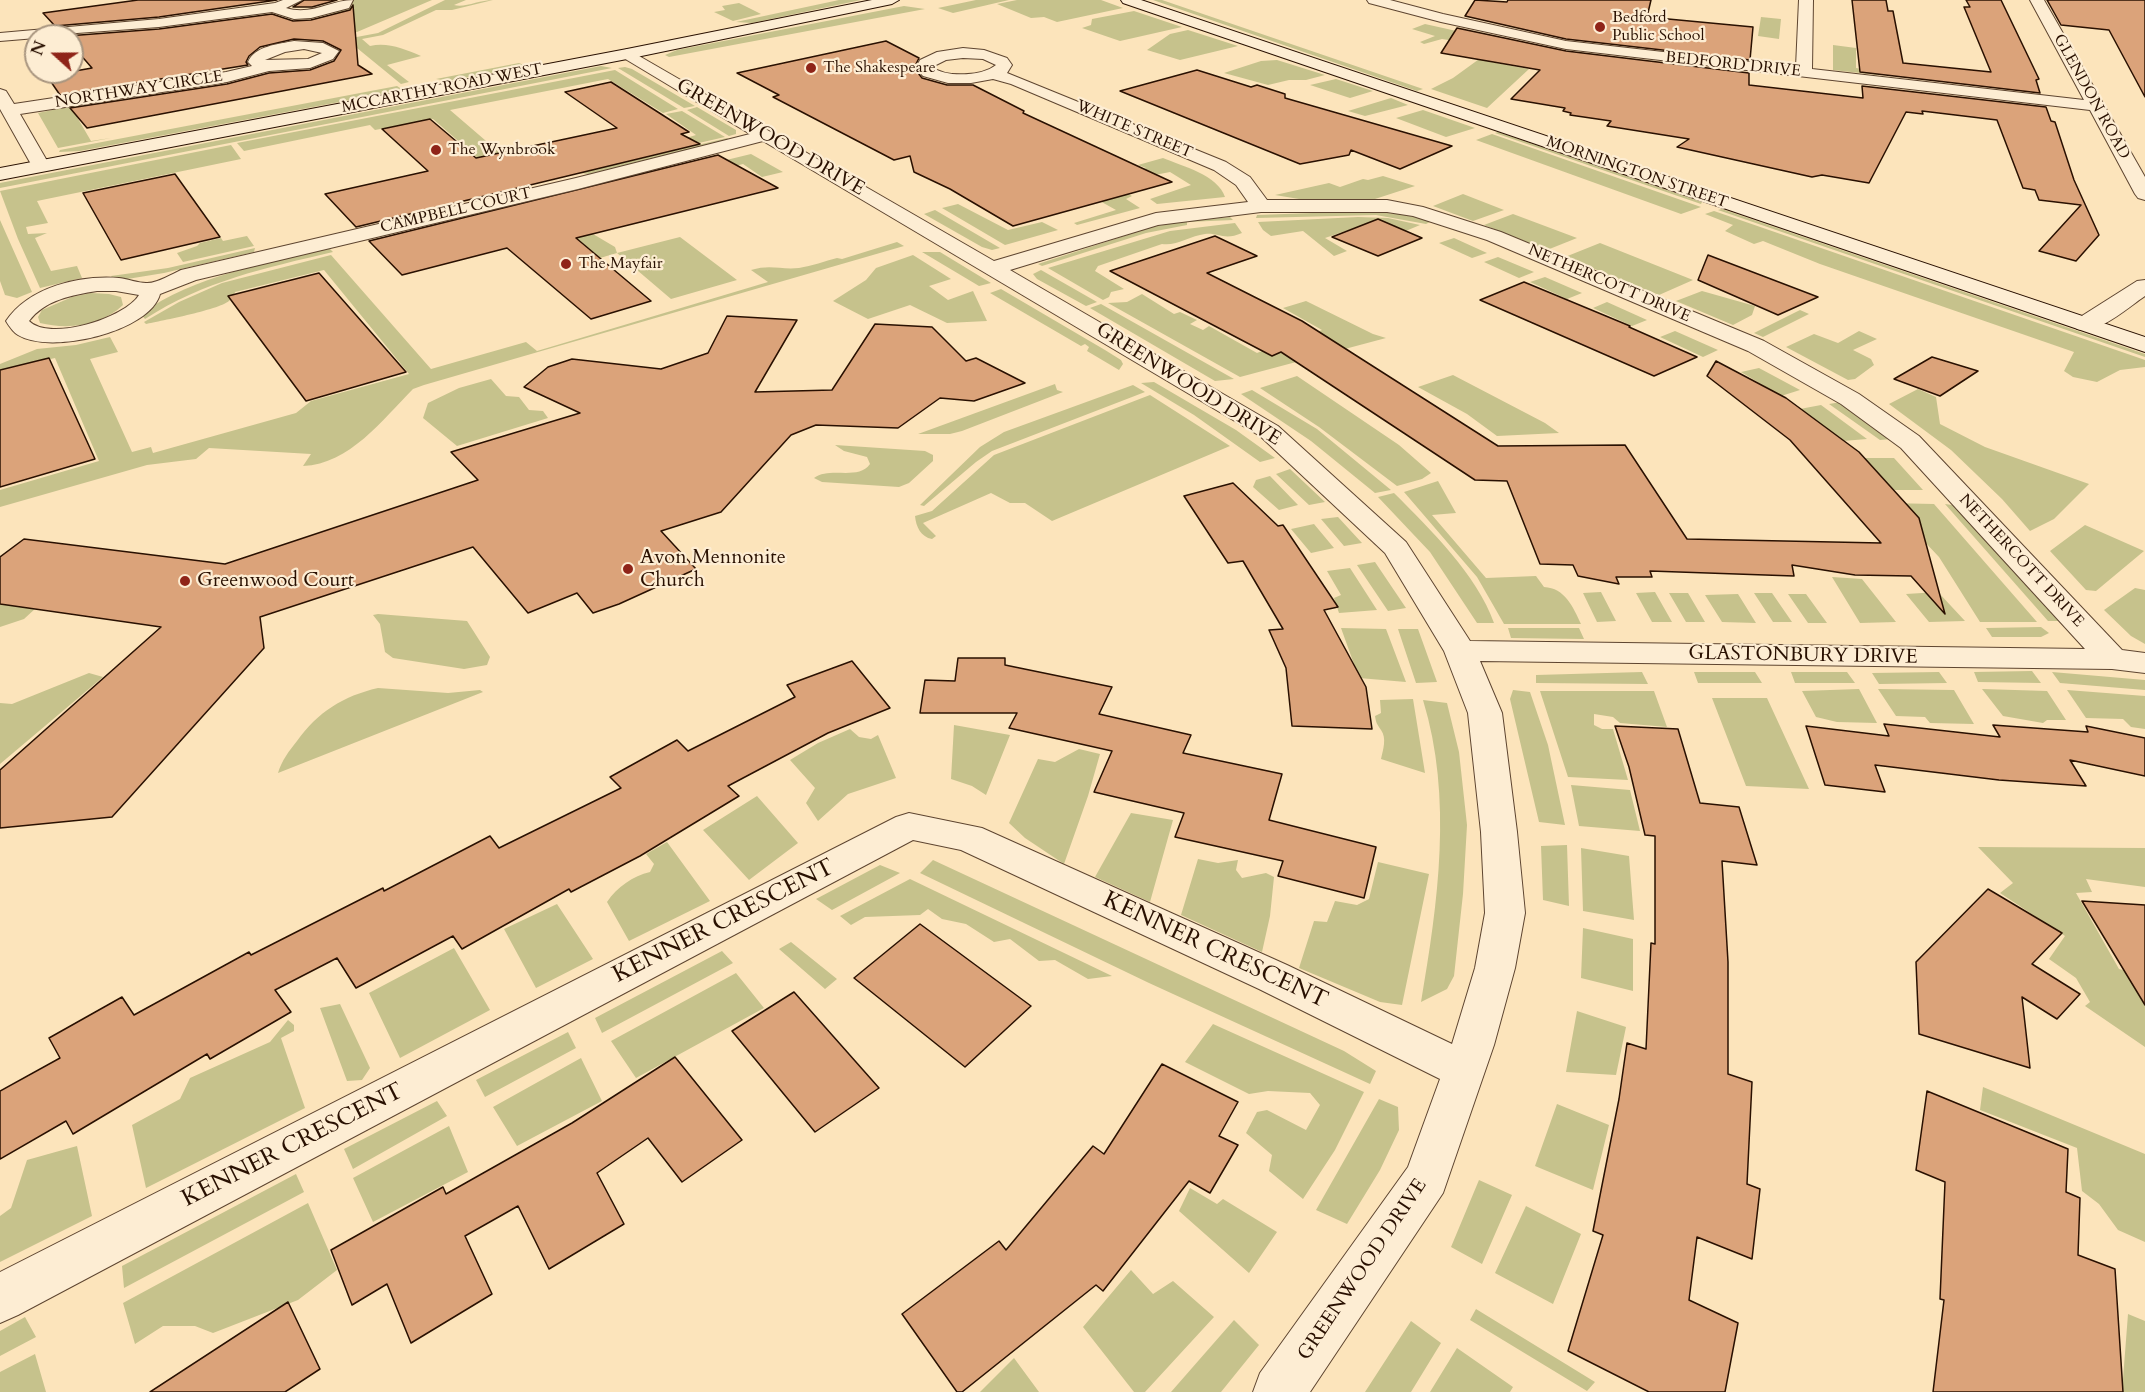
<!DOCTYPE html>
<html>
<head>
<meta charset="utf-8">
<style>
	body { margin:0 }
	#map { position:relative; width:2145px; height:1392px; overflow:hidden; background:#fce4bb; font-family:Cardo,serif }
	canvas { display:block }
	.north { position:absolute; left:24px; top:24px; width:60px; height:60px; box-sizing:border-box; background:#fdedd3; border:2px solid #a8957f; border-radius:50%; rotate:291deg; font-size:16px; font-weight:700; line-height:24px; text-align:center; color:#291001 }
	.north::after { content:''; display:block; margin:auto; width:21px; height:27px; background:#8f2418; clip-path:polygon(50% 0,100% 100%,50% 72%,0 100%) }
</style>
</head>
<body>
<div id="map">
<canvas width="2145" height="1392"></canvas>
<div class="north">N</div>
</div>
<script>
const g = document.querySelector('canvas').getContext('2d');
g.lineJoin = 'round';
function fill(path, color) { g.fillStyle = color; g.fill(path, 'evenodd'); }
function strokePath(path, color, width, dash) { g.strokeStyle = color; g.lineWidth = width; g.lineCap = dash ? 'butt' : 'round'; g.setLineDash(dash || []); g.stroke(path); }
function label(font, color, halo, rows, align = 'center') {
  g.font = font + ' Cardo,serif'; g.lineWidth = 4.5; g.setLineDash([]); g.textBaseline = 'middle'; g.strokeStyle = halo; g.fillStyle = color; for (const [text, x, y, turn = 0] of rows) {
    g.save(); g.translate(x, y); g.rotate((+turn || 0) * Math.PI / 180); g.textAlign = isNaN(turn) ? turn : align; if (halo) g.strokeText(text, 0, 0); g.fillText(text, 0, 0); g.restore();
  }
}
fill(new Path2D(`
	M351 0H432L350 35 331 14 352 6Z
	M445 0H466L454 5C465 8 479 0 493 0L452 10H436L383 35 362 39 370 46C388 42 404 49 421 56L387 65 409 82 401 84 346 39 378 33Z
	M839 0H861L752 23 736 22Z
	M976 0H1009L953 13 938 8Z
	M1017 0H1101L1123 8 1057 22 1044 17 1031 18 997 4Z
	M1153 0H1162L1423 89 1417 91Z
	M739 3 761 14 733 21 714 12 725 10 722 6Z
	M904 6 925 9 669 57 665 55 677 50Z
	M1134 11 1182 27 1120 41 1082 28 1091 25 1092 19Z
	M1761 17 1781 19 1779 39 1758 36Z
	M1425 24 1479 36 1455 41 1442 39 1424 44 1420 42 1435 36 1412 29Z
	M1188 30 1238 46 1180 60 1147 50 1170 34Z
	M1504 41 1490 62 1529 69 1487 108 1431 89 1453 78Z
	M1833 45 1856 48V68L1879 72V75L1833 70Z
	M1277 60 1325 75 1306 80H1289L1268 85 1224 73 1261 61Z
	M519 63 526 66 449 81 436 79Z
	M601 66 612 68 0 188V183Z
	M625 67 632 69 695 106 684 108 618 68Z
	M615 70 678 109 663 113 608 79 450 110 514 165 487 166 433 119 375 130 370 125 244 151 237 143Z
	M1336 79 1373 91 1350 98 1310 85Z
	M397 86 403 90 80 151 59 152 60 150Z
	M1391 98 1408 105 1365 116 1348 111Z
	M76 105 81 115 77 117 91 141 111 138 58 148 38 113Z
	M697 107 736 130V134L729 136 687 110Z
	M1423 110 1475 128 1446 137 1396 118Z
	M682 111 725 137 577 171 696 135 666 114Z
	M1498 132 1702 202 1701 204 1495 133Z
	M1492 134 1701 207 1681 214 1476 140Z
	M727 138 731 140 589 174 580 173Z
	M231 145 241 159 37 201 48 223 26 227 28 234 47 233 35 238 51 271 77 266 82 278 40 288 18 239 0 191Z
	M751 154 783 172 762 177 743 164 682 180 673 173Z
	M1163 158C1182 166 1218 175 1225 197L1157 204 1150 199 1191 185 1170 172 1119 182 1114 179 1146 168 1138 165Z
	M1383 176 1415 186 1375 199 1305 200 1275 195 1329 183 1340 187 1363 179 1368 180Z
	M1111 184 1132 196 1126 199 1140 208 1077 225 1074 223 1116 210 1082 191Z
	M1463 194 1504 210 1473 221 1433 206Z
	M958 204 1008 230 1042 222 1058 230 1005 245 942 208Z
	M1722 209 2145 354V357L1718 210Z
	M935 210 1000 248 992 250 982 247 924 214Z
	M546 211 577 218 593 234 615 247 617 253 680 237 737 280 671 299 617 253 600 258Z
	M1368 211 1407 215 1432 221 1426 224 1376 215 1256 218 1257 215Z
	M1714 211 2145 360V367L2120 370 2097 382 2073 377 2064 371 2074 352 1820 264 1763 241 1754 244 1725 231 1733 225 1705 214Z
	M1513 214 1577 238 1547 250 1484 225Z
	M1230 217 1233 220 1187 222V225L1146 233 1042 266 1038 264 1152 227 1186 221Z
	M1358 217 1388 218 1420 225 1401 233 1360 226 1325 238 1347 251 1334 256 1303 231 1271 236 1263 230 1258 222Z
	M0 220 32 292 17 298 5 295 0 281Z
	M1235 223 1242 233C1224 241 1217 232 1205 234 1190 236 1177 246 1162 244L1098 266 1095 271 1124 289 1111 292 1109 297 1103 300 1048 268 1170 231Z
	M247 236 254 246 183 262 177 253 197 246 200 243 221 238 223 241Z
	M1454 238 1487 253 1472 258 1439 243Z
	M897 242 904 246 424 385 413 389C382 420 350 464 303 466L311 454 209 448 196 459 147 465 0 507V490L99 461 55 358 0 371V364L37 349 76 345 110 337 118 352 90 359 132 452 151 447 153 453 296 413 311 401 409 374 324 270 235 292C234 295 233 298 230 300 223 309 160 321 146 324L144 322 179 302 222 283 331 255 431 369 526 342 537 351 768 282 751 270C771 264 780 270 799 268 812 266 825 261 837 258L842 259Z
	M1600 243 1693 280 1659 295 1565 257Z
	M255 248 254 252 164 273 115 281 111 276 168 268Z
	M329 248 333 252C265 268 204 281 145 319L141 314C195 275 265 264 329 248Z
	M922 252H940L991 283 979 286Z
	M913 255 951 279 929 286 948 300 973 291 987 321 947 323 910 305 868 319 833 301 866 280 876 268Z
	M1498 257 1534 272 1519 278 1484 262Z
	M1041 270 1097 302 1086 306 1037 279 1033 274Z
	M1545 277 1582 293 1567 299 1530 282Z
	M1001 289 1105 350 1121 360 1123 364 1119 370 1087 351 1089 347 1085 344 1081 346 990 293Z
	M1702 291 1755 306 1752 315 1733 325 1676 301Z
	M91 293 109 294 121 297 123 305C101 326 68 330 40 323L38 317 42 310 72 297Z
	M1142 294 1174 314 1180 312 1197 320 1190 324 1203 330 1209 326 1257 353C1279 344 1300 340 1322 330L1283 308 1306 301 1373 334 1386 338 1240 377 1108 303 1127 302Z
	M1607 302 1647 320 1632 326 1593 308Z
	M1101 304 1234 379 1215 381 1090 308Z
	M1800 310 1809 314 1763 337 1754 333Z
	M1675 331 1718 350 1703 357 1660 337Z
	M1859 331 1877 339 1853 350 1871 359 1874 365 1855 379 1848 380 1786 347 1814 334 1838 343Z
	M1759 368 1800 390 1781 396 1741 372Z
	M1453 375 1545 423 1559 433 1497 436 1467 414 1418 387Z
	M1297 376 1399 445 1431 473 1422 479 1397 486 1319 427 1260 388Z
	M491 379 506 396 519 397 529 410 543 411 548 418 457 446 423 418 428 403 459 388Z
	M1154 382 1236 430 1275 458 1260 462 1194 415 1141 383Z
	M1055 384 1057 390 1063 392 962 431 950 434H918Z
	M1133 385 1145 392 992 451 976 462 924 506 920 505 980 447 1004 432Z
	M1918 389 1936 397 1940 424 1985 447 2089 484 2054 519 2030 531 2002 499 1951 450 1889 404Z
	M1252 390 1317 429 1391 490 1375 493 1311 441 1241 394Z
	M1150 395 1230 446 1052 521 1025 503H1010L991 493 923 523 936 536 932 539C921 537 916 527 915 516L932 511 994 455Z
	M1841 402 1892 439 1880 440 1829 404Z
	M1821 405 1867 439 1843 441 1800 409Z
	M835 445 925 451 933 455V461L909 483 899 487 822 482 814 478C830 466 858 481 870 464L867 457 844 451Z
	M1864 458H1894L1923 490H1892Z
	M1290 469 1325 502 1309 505 1276 474Z
	M1270 476 1298 505 1279 510 1253 487 1256 480Z
	M1438 481 1456 513 1432 515 1486 578 1536 576 1544 587C1565 588 1573 607 1581 624H1504L1477 577 1404 492Z
	M1394 493C1430 529 1477 575 1494 623H1477L1430 552 1378 497Z
	M1888 503 1934 504 2037 622H1980L1939 557Z
	M1945 504 1959 506 2062 621H2048Z
	M1338 517 1362 543 1344 546 1321 519Z
	M1314 524 1334 548 1311 553 1291 529Z
	M2085 525 2144 551 2096 591 2086 590 2050 551Z
	M1375 562 1406 608 1388 611 1357 565Z
	M1350 568 1377 610 1339 613 1334 598 1341 595 1327 571Z
	M1832 577 1862 579 1896 622 1860 623Z
	M2135 588 2145 590V644L2131 636 2104 610Z
	M1601 592 1616 621 1597 622 1583 593Z
	M1655 592 1672 622H1652L1636 593Z
	M1938 592 1965 621 1929 622 1906 594Z
	M1669 593H1688L1705 622H1686Z
	M1754 593H1772L1792 622H1773Z
	M1738 594 1756 623 1722 622 1705 595Z
	M1788 594H1806L1827 623H1808Z
	M0 596H49L24 619 0 627Z
	M378 614 467 621 490 657 487 665 464 669 393 658 385 652 380 624 373 615Z
	M2041 627 2049 633 2041 637H1992L1986 628Z
	M1341 628 1386 629 1406 682 1359 678Z
	M1508 628H1579L1584 639 1511 638Z
	M1398 629H1418L1437 682 1416 683Z
	M2032 671 2041 683 1978 682 1974 672Z
	M1642 672 1648 684 1536 683V675Z
	M1694 672H1755L1762 683H1698Z
	M1791 672H1847L1855 683H1795Z
	M1939 672 1947 683 1879 684 1872 673Z
	M2052 672 2145 680V690L2060 683Z
	M89 673 103 677 0 764V703L12 704Z
	M378 688 448 693 480 690 483 692 278 773C282 760 289 751 297 741 318 712 343 696 378 688Z
	M1859 689 1877 723 1837 722 1816 717 1802 691Z
	M1878 689 1954 690 1974 724 1930 723 1925 717 1896 716Z
	M1982 689 2047 691 2066 720H2047L2043 723 2003 716Z
	M1513 690 1530 692 1548 745 1565 825 1539 822 1510 699Z
	M2067 690 2145 696V729L2131 727 2123 719 2086 718Z
	M1540 691H1654L1667 727 1620 723 1613 717 1594 714V725L1602 729H1613L1628 780 1568 777Z
	M1712 698H1767L1809 789 1746 786Z
	M1413 699 1425 773 1381 759C1383 750 1387 738 1381 730 1377 724 1376 723 1375 716L1381 713 1380 700Z
	M1423 700 1447 703 1459 752 1467 825 1463 894 1454 976 1447 989 1421 1002C1438 903 1453 798 1423 700Z
	M954 725 1010 735 986 795 972 786 951 779Z
	M850 729 859 737 871 739 878 735 896 778 848 794 818 821 806 803 815 788 790 760 818 743Z
	M1079 749 1100 754 1088 796 1064 864 1025 838 1009 823 1038 759 1055 762Z
	M1571 785 1630 790 1640 831 1579 826Z
	M757 796 798 843 749 880 703 830Z
	M1131 813 1173 820 1150 902 1095 877Z
	M667 842 710 901 629 941 607 902C617 887 633 876 650 872L654 864 646 854Z
	M1567 845 1569 906 1543 900 1541 846Z
	M1978 847 2145 848V887L2086 879 2092 892 2076 893 2119 969 2139 974 2145 983V1047L2085 1006 2090 1002 2076 978 2049 959 2065 936 2000 893 2013 883Z
	M1581 848 1629 856 1634 920 1583 911Z
	M1198 859 1218 863 1238 860 1236 870 1242 878 1266 873 1274 877 1270 916 1262 952 1181 915Z
	M933 860 1344 1051 1376 1071 1370 1084 1149 983 920 873Z
	M1378 862 1429 874 1402 1005 1380 1002 1299 968 1314 921 1327 922 1335 901 1357 905 1369 899Z
	M880 865 900 873 832 910 816 899Z
	M910 879 1112 976 1088 979 1055 960 1039 961 1010 939 994 942 966 924 942 919 928 909 920 915 865 917 851 925 840 916Z
	M557 904 593 959 536 988 504 929Z
	M1583 928 1633 939V991L1581 978Z
	M791 942 837 979 825 989 779 949Z
	M454 948 490 1010 400 1058 369 993Z
	M722 951 733 963 602 1033 595 1018Z
	M736 973 764 1008 636 1078 611 1041Z
	M340 1004 370 1068 362 1080 347 1081 320 1008Z
	M1577 1011 1626 1027 1616 1075 1566 1072Z
	M288 1020 294 1025V1031L281 1038 305 1108 146 1188 132 1125 180 1099 190 1078 270 1042Z
	M1213 1024 1364 1092 1335 1150 1303 1199 1269 1171 1272 1155 1246 1133 1257 1112 1267 1110 1306 1130 1320 1105 1310 1093 1268 1091 1249 1094 1185 1062Z
	M568 1032 576 1048 485 1097 476 1080Z
	M581 1058 602 1101 517 1146 493 1107Z
	M1983 1087 2145 1154V1242L2118 1230 2099 1204 2082 1191 2077 1148 1980 1110Z
	M1379 1099 1398 1107 1399 1130 1380 1170 1347 1224 1316 1210Z
	M437 1101 447 1116 353 1169 344 1149Z
	M1557 1104 1609 1125 1593 1190 1535 1166Z
	M449 1126 468 1172 373 1222 353 1178Z
	M77 1146 92 1216 0 1262V1216L11 1208 27 1160Z
	M296 1174 304 1192 124 1288 122 1266Z
	M1479 1180 1512 1195 1482 1264 1451 1247Z
	M1190 1188 1217 1204 1223 1199 1277 1232 1249 1273 1179 1211Z
	M308 1203 337 1270 298 1300 213 1333 195 1326H163L135 1344 123 1303Z
	M1526 1206 1581 1234 1553 1304 1495 1273Z
	M1131 1270 1153 1294 1173 1281 1214 1317 1145 1392H1134L1083 1327Z
	M1476 1309 1595 1382 1587 1391 1470 1320Z
	M2128 1314 2145 1321V1392H2122Z
	M25 1317 36 1337 0 1356V1331Z
	M1234 1320 1259 1345 1221 1392H1171Z
	M1411 1321 1441 1343 1411 1392H1365Z
	M1457 1348 1513 1387 1510 1392H1430Z
	M35 1354 46 1392H0V1372Z
	M1014 1358 1039 1392H980Z`), '#c6c28c');
const building = new Path2D(`
	M138 0H277L159 17 55 26 43 13Z
	M304 0H337L312 7H293Z
	M1475 0 1507 2 1508 0H1651L1647 17 1753 27 1750 60 1566 39 1465 16Z
	M1852 0H1886L1888 11H1893L1903 63 1991 72 1964 7H1970L1966 0H2001L2039 79 2036 80 2040 93 1860 72Z
	M2047 0H2145V97L2109 30 2061 25Z
	M353 5 358 65 372 74 87 128 70 108 227 84 269 73 310 70 334 61 341 50 323 41 294 39 260 47 249 56 246 62 248 65 60 95 47 76 92 68 72 45V36H67L159 29 272 14 293 21 311 20 350 10Z
	M1457 28 1566 51 1749 73V85L1863 98 1862 86 2046 107 2051 121 2055 122 2074 180 2099 235 2076 261 2039 251 2081 205 2039 200 2035 190 2023 188 1997 120 1922 111 1923 114 1906 112 1869 183 1822 175 1812 177 1677 147 1689 139 1607 126 1611 121 1570 115 1571 113 1563 111 1565 108 1511 99 1540 70 1441 53Z
	M886 41 919 58 914 68 922 78 947 85H973L1024 111 1023 113 1172 182 1013 226 950 189 914 172 910 156 894 160 773 97 779 95 737 73Z
	M1197 70 1251 87 1257 85 1285 94V98L1452 146 1400 169 1351 150 1349 155 1300 164 1120 91Z
	M611 82 689 132 681 134 700 144 356 227 325 194 428 171 382 129 430 119 476 158 617 128 565 92Z
	M718 155 778 188 576 238 651 301 591 319 507 248 402 275 369 241Z
	M175 174 220 237 121 260 83 193Z
	M1378 219 1422 238 1378 256 1332 237Z
	M1215 236 1257 256 1207 273 1302 321 1498 446 1625 445 1687 539 1881 543 1790 440 1707 376 1716 361 1786 398 1859 452 1919 518 1945 614 1911 576 1855 575 1792 565 1794 576 1650 571 1652 577H1616L1619 584 1578 576 1573 565 1540 564 1507 481 1475 480 1281 352 1272 356 1110 271Z
	M1708 255 1818 297 1778 315 1698 280Z
	M319 273 406 372 306 401 228 296Z
	M1524 282 1630 326 1629 327 1697 357 1654 376 1480 300Z
	M727 316 797 320 755 392 832 390 875 324 932 327 966 361 976 358 1025 383 974 401 940 398 898 428 816 425 791 435 721 512 661 531 696 569 619 604 593 613 577 593 528 613 473 547 260 617 264 648 112 817 0 828V770L161 627 0 604V557L24 539 225 564 478 480 451 452 580 413 524 387 548 367 572 359 661 369 708 353Z
	M1932 357 1978 371 1940 396 1894 379Z
	M49 358 95 459 0 487V370Z
	M1233 483 1278 526 1283 525 1338 607 1324 610 1366 687 1372 729 1292 726 1286 668 1269 630 1283 629 1243 561 1228 563 1184 496Z
	M958 658H1005V665L1112 687 1099 714 1191 735 1183 753 1282 774 1269 820 1376 847 1364 898 1278 876 1283 861 1175 837 1184 813 1094 792 1112 751 1009 728 1017 713H920L925 680 955 681Z
	M852 661 890 708 828 733 728 786 739 796 640 856 571 892 569 889 462 949 453 936 356 988 337 958 275 990 291 1012 210 1059 207 1054 73 1134 66 1121 0 1159V1091L60 1058 49 1038 122 997 134 1015 249 952 251 955 383 888 384 891 490 836 499 848 621 788 610 777 677 740 688 751 795 697 787 685Z
	M1884 724 2000 737 1993 725 2088 732 2086 726 2145 738V776L2070 760 2086 786 1999 780 1875 765 1885 792 1825 785 1806 726 1889 736Z
	M1615 726 1678 729 1700 803 1739 807 1757 865 1722 861 1728 962V1074L1752 1082 1747 1184 1760 1189 1752 1259 1697 1237 1689 1300 1738 1323 1725 1392H1649L1568 1351 1603 1235 1593 1231 1619 1099 1627 1043 1646 1049 1651 943 1655 944V836L1645 835 1629 767Z
	M1988 889 2062 933 2032 964 2080 994 2057 1019 2022 997 2030 1068 1919 1034 1916 962Z
	M2082 901 2145 905V1005Z
	M920 924 1031 1006 965 1067 854 978Z
	M794 992 879 1088 815 1132 732 1031Z
	M675 1057 742 1140 682 1182 648 1138 597 1173 624 1224 549 1269 518 1206 465 1236 492 1294 411 1343 387 1284 352 1305 331 1250 443 1187 446 1194 572 1123Z
	M1162 1064 1238 1102 1219 1136 1238 1145 1210 1193 1189 1181 1103 1291 1096 1285 962 1392H957L902 1314 999 1241 1006 1250 1093 1146 1104 1154Z
	M1927 1091 2068 1149 2066 1192 2080 1198 2078 1255 2115 1269 2123 1392H1933L1944 1300 1940 1299 1945 1182 1916 1170Z
	M288 1302 320 1369 285 1392H150Z`);
fill(building, '#dba37a');
strokePath(building, '#291001', 1.5);
const street = new Path2D(`
	M283 0H302L286 8C311 16 331 0 353 0L349 8 311 18 294 19 272 12 159 27 36 36V38L0 41V33L159 19 275 3Z
	M1367 0H1390L1443 14 1566 41 1796 67 1799 0H1813L1812 69 2084 100 2030 0H2044L2145 177V200L2138 198 2135 194 2090 110 1566 49 1441 22 1369 3Z
	M294 41 323 43 339 51 333 59 310 68 269 71 227 82 20 114 50 166 47 170H35L32 166 0 109V89L6 91 14 104 226 72 252 66 248 62C254 46 279 44 294 41ZM304 49 322 53 308 59 265 60 285 52Z
	M963 48 984 50 1007 58 1012 65 1007 73 1226 162 1250 177 1267 200H1387L1423 207 1501 232 1764 341 1859 394 1919 436 2122 650 2145 653V673L2112 669 1480 661 1502 713 1517 832 1525 913 1515 968 1494 1045 1443 1193 1310 1392H1253L1260 1373 1408 1167 1440 1079 1259 989 961 850 913 840 18 1315 0 1323V1272L896 817 909 813 982 828 1287 965 1452 1044 1475 968 1485 913 1481 832 1468 713 1444 651 1385 553 1260 436 763 141 578 189 196 280 160 294C150 332 50 355 18 335 13 332 9 326 6 321 29 287 79 275 119 278 128 279 138 283 146 283 156 284 172 274 181 270L576 178 750 134 622 57 619 54 627 49 994 261 1156 213 1248 202 1236 185 1214 170 1011 84 993 79 971 83H948L923 76 916 68 920 60 937 52ZM963 58 983 59 996 65C983 76 946 78 932 67L946 60ZM1261 212H1387L1413 216 1487 240 1748 351 1841 404 1901 448 2085 649 1470 641 1406 542 1278 426 1010 270 1158 225ZM97 291H116L139 295C125 318 50 342 29 321 45 300 72 295 97 291Z
	M2145 280V296C2127 308 2100 334 2077 329L2074 324 2077 319 2137 281Z`);
const secondary = new Path2D(`
	M872 0H899L892 4 627 59 0 180V168L627 49Z
	M1121 0H1141L2145 337V352L1123 3Z`);
strokePath(street, '#5e4530', 2);
strokePath(secondary, '#291001', 2);
fill(street, '#fdedd3');
fill(secondary, '#fdedd3');
for (const [x, y, r, color] of [
	[1600,27,6,"#8f2418"],
	[811,68,6,"#8f2418"],
	[436,150,6,"#8f2418"],
	[566,264,6,"#8f2418"],
	[628,569,6,"#8f2418"],
	[185,581,6,"#8f2418"]
]) { const dot = new Path2D(); dot.arc(x, y, r, 0, 2 * Math.PI); g.fillStyle = color; g.fill(dot); strokePath(dot, '#fdedd3', 2); }
label('16px', '#291001', '#fdedd3', [
	["Bedford",1612,18],
	["Public School",1612,36],
	["The Shakespeare",823,68],
	["The Wynbrook",448,150],
	["The Mayfair",578,264]
], 'left');
label('16px', '#291001', '#fdedd3', [
	["BEDFORD DRIVE",1733,65,6],
	["MCCARTHY ROAD WEST",442,89,-11],
	["NORTHWAY CIRCLE",139,90,-9],
	["GLENDON ROAD",2091,97,61],
	["WHITE STREET",1134,130,23],
	["MORNINGTON STREET",1637,173,19],
	["CAMPBELL COURT",456,211,-13],
	["NETHERCOTT DRIVE",1609,284,23],
	["NETHERCOTT DRIVE",2021,561,47]
]);
label('20px', '#291001', '#fdedd3', [
	["GREENWOOD DRIVE",770,138,30],
	["GREENWOOD DRIVE",1188,385,32],
	["GLASTONBURY DRIVE",1803,656,1],
	["GREENWOOD DRIVE",1363,1270,-56]
]);
label('20px', '#291001', '#fdedd3', [
	["Avon Mennonite",640,558],
	["Church",640,581],
	["Greenwood Court",197,581]
], 'left');
label('24px', '#291001', '#fdedd3', [
	["KENNER CRESCENT",724,922,-27],
	["KENNER CRESCENT",1215,951,25],
	["KENNER CRESCENT",293,1146,-27]
]);
</script>
</body>
</html>
